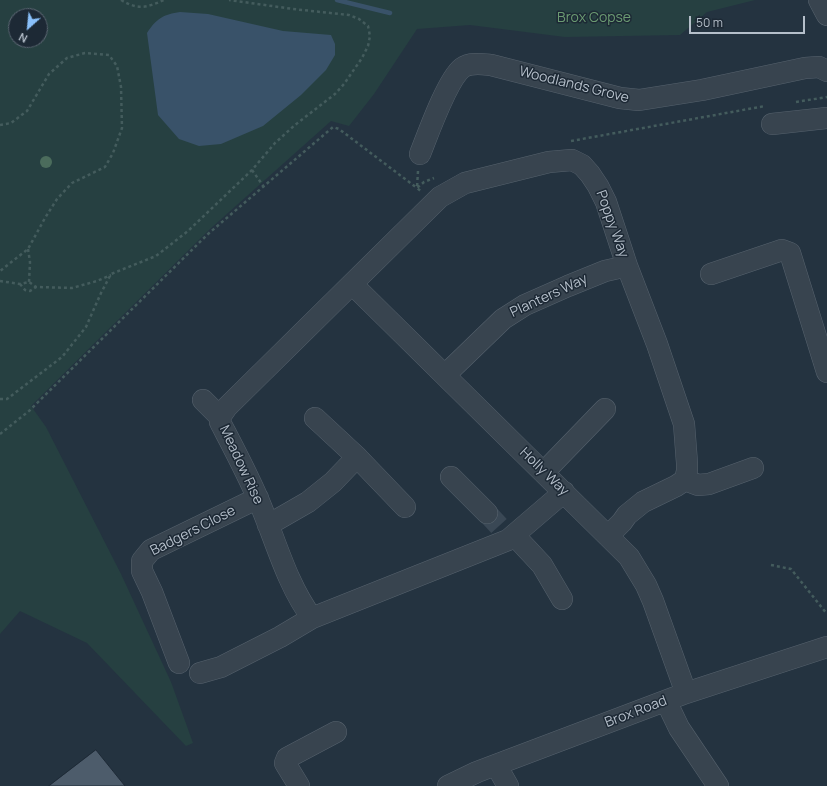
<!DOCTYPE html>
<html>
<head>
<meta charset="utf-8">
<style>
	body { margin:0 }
	#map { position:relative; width:827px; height:786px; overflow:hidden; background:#243340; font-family:Manrope,sans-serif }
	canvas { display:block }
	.north { position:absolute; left:8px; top:8px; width:40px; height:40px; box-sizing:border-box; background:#1d2935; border:1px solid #5a6571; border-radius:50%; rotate:207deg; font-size:11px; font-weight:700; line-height:16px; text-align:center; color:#b5bfca }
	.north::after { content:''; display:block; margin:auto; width:14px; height:18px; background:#8ac0fa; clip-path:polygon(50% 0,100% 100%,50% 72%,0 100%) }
	.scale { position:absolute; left:689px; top:16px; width:116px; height:18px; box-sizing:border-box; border:2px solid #b5bfca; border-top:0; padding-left:5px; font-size:12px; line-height:14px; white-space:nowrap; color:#b5bfca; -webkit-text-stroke:3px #1d2935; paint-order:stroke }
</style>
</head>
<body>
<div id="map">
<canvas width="827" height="786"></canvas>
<div class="north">N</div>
<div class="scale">50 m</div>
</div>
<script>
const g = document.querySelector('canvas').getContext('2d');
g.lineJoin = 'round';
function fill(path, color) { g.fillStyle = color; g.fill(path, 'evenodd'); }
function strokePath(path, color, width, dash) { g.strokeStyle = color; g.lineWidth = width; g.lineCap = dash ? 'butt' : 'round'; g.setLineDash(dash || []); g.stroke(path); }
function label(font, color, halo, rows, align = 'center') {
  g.font = font + ' Manrope,sans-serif'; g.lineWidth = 3; g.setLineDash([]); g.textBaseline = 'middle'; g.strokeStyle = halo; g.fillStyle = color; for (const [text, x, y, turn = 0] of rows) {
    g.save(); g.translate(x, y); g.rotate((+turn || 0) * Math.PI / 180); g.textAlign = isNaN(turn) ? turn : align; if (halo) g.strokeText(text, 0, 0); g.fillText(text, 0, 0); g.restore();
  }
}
fill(new Path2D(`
	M0 0H755L707 12 680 35 565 37 470 25 417 29 374 94 349 126 331 121 210 229 31 406 46 427 121 574 171 682 193 743 186 746 87 643 20 611 0 634ZM16 16H40V40H16Z`), '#264041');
fill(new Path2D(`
	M180 12 208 14 283 31 331 35 335 44V55L326 70 301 95 263 126 221 144 199 146 179 139 158 115 147 33C156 19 164 14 180 12Z`), '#395269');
strokePath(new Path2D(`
	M337 0 390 13`), '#395269', 4.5);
const building = new Path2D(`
	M96 750 125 786H49Z`);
fill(building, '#4d5c6b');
strokePath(building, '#1f2b37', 1);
strokePath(new Path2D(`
	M487 513 499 526`), '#3a4855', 21, [21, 10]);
const minor = new Path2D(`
	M819 0 827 15
	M772 124 827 118
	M420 154C428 134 447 80 462 68 470 62 482 64 491 65L620 98 639 100 702 90 805 68 819 67 827 71
	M711 274 782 250 790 253 827 372
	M352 284 629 557 646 585 653 601 686 693
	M445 375 503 319 525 305 568 286 605 271 627 266
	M203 400 220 417
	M315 418 357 457 405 507
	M544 472 605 409
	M451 477 487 513
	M685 480 698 485 709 484 753 468
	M268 525 308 502 333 482 357 457
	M514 535 542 565 562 599
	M312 618C286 583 275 538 258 499 247 473 233 447 220 422V417L227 407 440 197 465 183 549 162 572 160 582 165 590 174 598 186 606 202 627 266 657 344 684 424 687 463V471L685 480 676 486 643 502 627 515 622 522 608 536
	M179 663 152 592 142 571V561L151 550 258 498
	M200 673 221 667 280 637 312 618 508 540 564 492
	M666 701 679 728 718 786
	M496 765 508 786
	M299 786 285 763 287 758 336 732
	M448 786 477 772 686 693 827 647`);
strokePath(minor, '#56626d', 22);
strokePath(new Path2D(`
	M121 0C138 10 146 8 164 0
	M796 102 827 97
	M0 125 11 123 27 111 49 74 67 58 85 53 109 55 117 66 121 87 122 128 113 153 105 167 72 183 57 199 45 218 28 249 0 271
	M571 141 765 106
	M252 170 264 187
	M418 171 417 188 422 192
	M28 249 30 262 29 282
	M0 281 20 284 29 282 36 287 72 288 97 281 111 275
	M20 284 25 290 30 291 36 287
	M0 399H7L62 357 86 327 101 293 111 274 156 256 188 231 252 170 275 143 295 125 335 94 344 84 362 58 368 46 370 36 368 26 359 19 349 15 293 9 229 0
	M0 434 29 411 208 234 333 127 339 129 417 188 424 182 434 178
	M771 565 791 569 827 614`), '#445c5d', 2.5, [3, 3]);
strokePath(minor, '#38444f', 21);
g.fillStyle = '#4b6c5c';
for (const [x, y] of [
	[46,162]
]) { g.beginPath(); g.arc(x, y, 6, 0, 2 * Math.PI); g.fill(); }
label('14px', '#6b9b72', '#1d2935', [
	["Brox Copse",594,18]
]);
label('14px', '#b5bfca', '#1d2935', [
	["Woodlands Grove",574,85,14],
	["Poppy Way",612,224,70],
	["Planters Way",549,296,-25],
	["Meadow Rise",241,465,65],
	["Holly Way",544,472,44],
	["Badgers Close",193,531,-27],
	["Brox Road",636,712,-21]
]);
</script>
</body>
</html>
